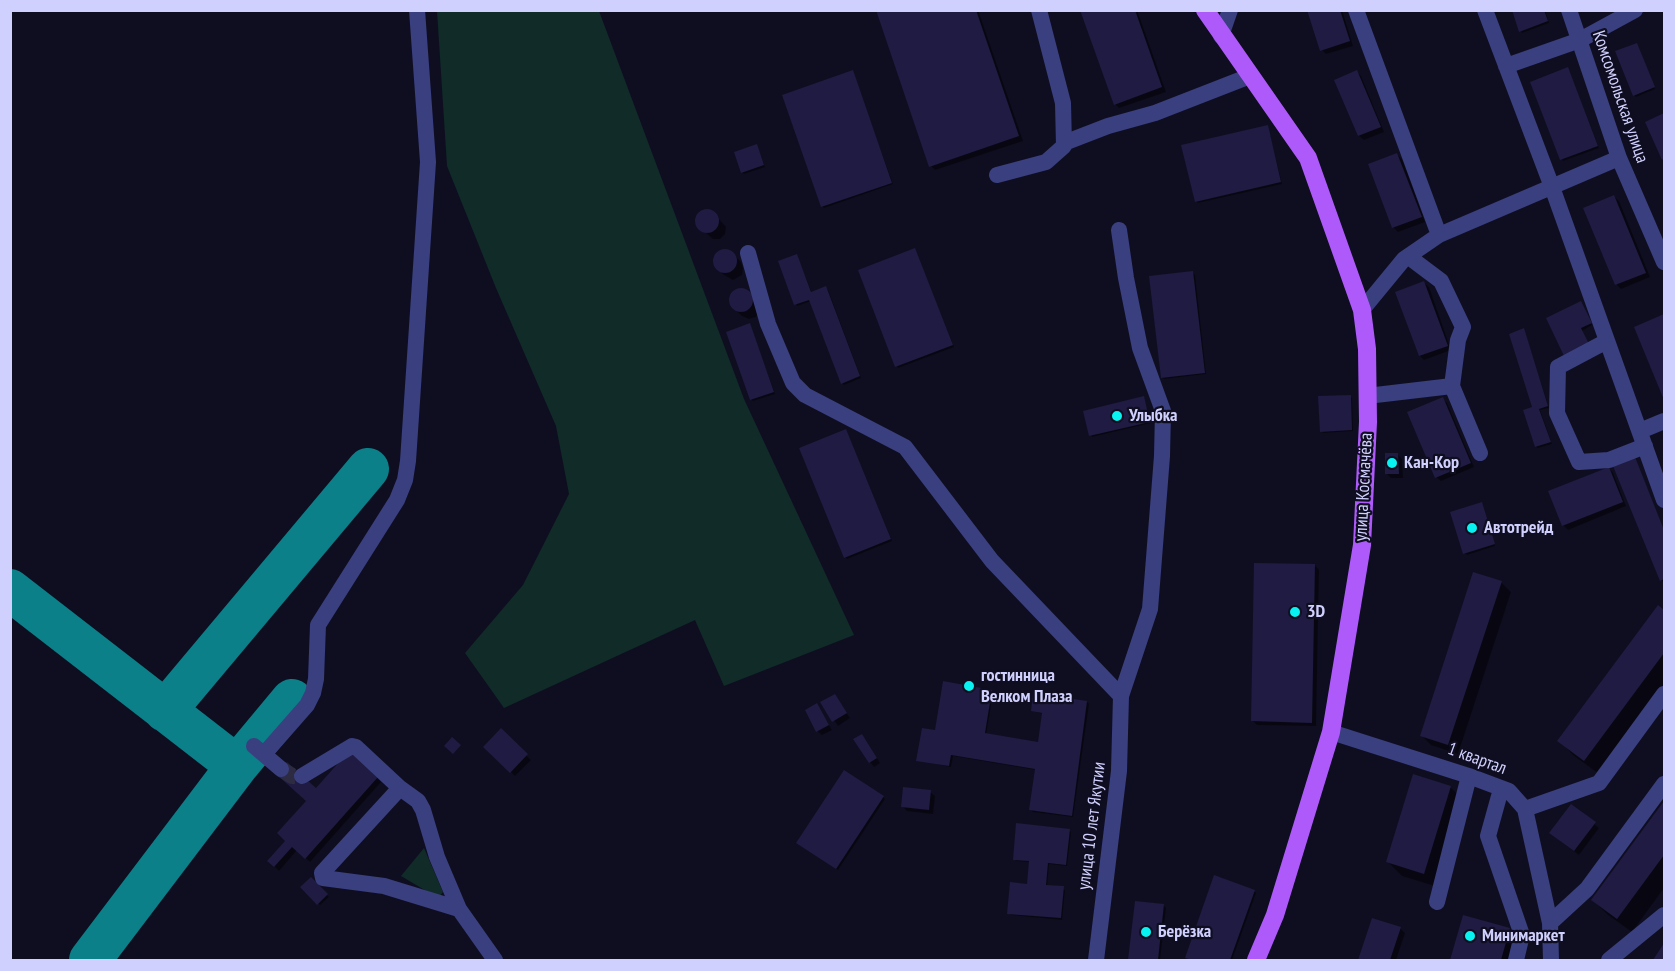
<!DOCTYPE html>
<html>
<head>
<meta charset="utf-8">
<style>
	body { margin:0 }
	#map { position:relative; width:1675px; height:971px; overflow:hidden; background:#0f0e21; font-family:"PT Sans Narrow",sans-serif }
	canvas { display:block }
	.frame { position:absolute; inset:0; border:12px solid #d0d0fe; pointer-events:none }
</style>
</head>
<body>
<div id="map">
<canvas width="1675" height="971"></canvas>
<div class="frame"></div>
</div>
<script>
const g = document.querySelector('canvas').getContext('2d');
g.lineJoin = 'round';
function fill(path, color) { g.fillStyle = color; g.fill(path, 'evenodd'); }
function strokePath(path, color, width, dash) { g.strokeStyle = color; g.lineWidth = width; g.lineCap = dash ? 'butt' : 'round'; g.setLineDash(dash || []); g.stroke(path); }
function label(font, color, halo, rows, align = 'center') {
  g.font = font + ' "PT Sans Narrow",sans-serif'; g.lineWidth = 4.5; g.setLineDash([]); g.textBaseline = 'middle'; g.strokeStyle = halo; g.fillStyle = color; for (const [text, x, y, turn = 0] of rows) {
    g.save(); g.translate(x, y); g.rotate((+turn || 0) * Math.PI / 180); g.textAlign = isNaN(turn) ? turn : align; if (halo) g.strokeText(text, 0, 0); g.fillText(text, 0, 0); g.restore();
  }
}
fill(new Path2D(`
	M437 11H599L744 399 854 635 724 686 695 620 504 708 465 653 523 585 569 494 556 426 496 288 447 166Z
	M424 848 443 892 438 898 401 876Z`), '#112b28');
fill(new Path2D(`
	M878 10H978L1023 141 935 170 931 166Z
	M1081 10H1137L1166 92 1119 108 1115 104Z
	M1309 10H1342L1353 46 1326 54 1322 50Z
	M1513 10H1545L1549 23 1522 33Z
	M1638 46 1655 89 1636 97 1634 95Z
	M1569 70 1599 148 1563 161 1532 82Z
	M852 72 893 184 824 208 822 206Z
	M1357 72 1361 76 1384 132 1364 140 1359 136 1336 80Z
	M1663 115 1664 116V160L1663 159Z
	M1268 127 1282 184 1198 203 1196 201Z
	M757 146 765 167 744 174 742 172Z
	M1397 155 1402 159 1425 222 1398 232 1393 227Z
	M1614 197 1619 201 1650 277 1621 289 1617 285 1585 209Z
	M705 211H712L726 227 725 234 720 239H713L699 227 698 217Z
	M915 250 954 347 898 368 897 366Z
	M723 251 733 254 741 262 743 268 742 275 733 280 724 275 716 268 714 260 717 254Z
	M797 256 812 293 826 288 828 290 861 378 844 385 842 383 811 301 797 306 796 304Z
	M1193 273 1195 275 1206 374 1164 379 1162 377Z
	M1424 283 1429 287 1451 350 1424 360 1420 356Z
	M740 289 747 290 760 307 756 317 749 319 742 316 734 309 731 299 733 292Z
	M1582 305 1592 325 1582 331 1567 356Z
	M1664 316V396L1636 328Z
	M750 325 775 394 753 401 751 399Z
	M1524 330 1549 408 1540 410 1552 444 1538 448 1536 447 1534 408Z
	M1350 396 1352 398 1353 431 1323 433 1321 431Z
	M1144 398 1151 423 1092 437 1091 435Z
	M1442 399 1447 403 1474 467 1441 481 1436 477Z
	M847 432 892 541 847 559 845 557Z
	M1398 455 1402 459 1403 478H1391L1386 473Z
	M1635 459 1664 530 1663 582 1661 580Z
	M1609 468 1613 473 1626 506 1568 530 1563 525Z
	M1483 506 1495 546 1467 555 1465 553Z
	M1315 565 1319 570 1316 726 1257 725 1253 721Z
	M1501 582 1511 592 1458 754 1431 745 1421 735Z
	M1658 608 1664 612V686L1599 774 1573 755 1559 740Z
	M992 691 993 693 986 735 1039 744 1043 714 1033 711 1087 702 1089 704 1073 817 1033 812 1031 810 1036 770 953 756 951 767 918 760 936 731Z
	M835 696 850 718 838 726 822 703Z
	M817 705 832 730 822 735 817 731Z
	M501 731 531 760 515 776 485 747Z
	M866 740 880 763 874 767 870 762Z
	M377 778 381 782 310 862 297 850 279 871 269 861 287 841Z
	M1450 787 1465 801 1438 887 1402 876 1388 862Z
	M930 792 935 796 933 814 907 811 902 806Z
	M883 797 885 799 838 870 800 844Z
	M1664 803V888L1632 932 1608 915 1593 900Z
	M1571 806 1599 828 1579 855 1555 837Z
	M1069 830 1071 832 1067 866 1049 864 1047 887 1065 890 1062 920 1011 915 1009 913 1029 885 1030 862 1016 861 1014 859Z
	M311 879 329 897 320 905 302 887Z
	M1254 891 1256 893 1232 960H1189L1187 958Z
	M1136 903 1164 906 1166 908 1160 960H1130Z
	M1464 917 1509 930 1516 937 1510 960H1452Z
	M1373 919 1400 928 1405 933 1396 960H1360Z`), '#0007');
strokePath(new Path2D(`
	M10 590 237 766 292 700
	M165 711 368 469
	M90 960 237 766`), '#0b8089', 42);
fill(new Path2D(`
	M876 10H976L1019 136 929 167Z
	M1080 10H1135L1162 87 1114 105Z
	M1307 10H1340L1350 41 1320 51Z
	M1512 10H1544L1548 21 1519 32Z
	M1637 43 1655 87 1633 96 1615 51Z
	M1568 67 1598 146 1560 160 1530 82Z
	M853 70 892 183 821 207 782 95Z
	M1357 70 1381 127 1358 136 1334 80Z
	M1664 113V158L1662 160 1645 122Z
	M1268 125 1281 182 1195 202 1181 145Z
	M757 144 764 165 741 173 734 152Z
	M1397 153 1422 217 1392 228 1368 164Z
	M1614 195 1646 273 1615 285 1583 208Z
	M695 221a12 12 0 1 1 24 0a12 12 0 1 1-24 0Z
	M915 248 953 345 895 367 858 270Z
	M713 261a12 12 0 1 1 24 0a12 12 0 1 1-24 0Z
	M797 254 811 292 826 286 860 376 841 384 809 300 794 305 778 261Z
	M1193 271 1205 373 1161 378 1149 276Z
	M1424 281 1448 346 1419 356 1395 292Z
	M729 300a12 12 0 1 1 24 0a12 12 0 1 1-24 0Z
	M1581 301 1592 323 1581 328 1589 344 1564 356 1546 318Z
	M1664 314V400L1634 327Z
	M750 323 774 392 750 400 726 332Z
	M1524 328 1548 406 1539 409 1551 442 1535 447 1523 410 1532 407 1509 334Z
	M1351 395 1352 430 1320 432 1318 396Z
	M1144 396 1150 422 1089 436 1083 411Z
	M1443 397 1471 463 1435 478 1407 412Z
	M846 429 891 539 844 558 799 448Z
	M1385 453H1398L1399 474H1385Z
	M1635 457 1664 530V579L1660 581 1613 466Z
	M1609 467 1623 502 1562 526 1548 491Z
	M1482 502 1495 544 1463 554 1450 512Z
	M1254 563 1315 564 1312 723 1251 721Z
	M1473 572 1502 581 1448 745 1420 736Z
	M1658 605 1664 610V653L1584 761 1557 741Z
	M943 681 992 690 985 733 1038 742 1042 713 1031 711 1033 693 1087 701 1072 816 1029 810 1035 769 951 755 949 766 916 761 922 728 935 730Z
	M835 694 847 713 832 722 820 702Z
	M817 703 829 725 816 732 805 710Z
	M501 728 528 754 510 773 483 747Z
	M862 734 877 758 869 763 853 739Z
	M452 737 461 745 453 754 444 746Z
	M349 751 378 777 305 859 292 847 274 867 267 861 285 841 277 833 306 801 276 774 287 762 316 788Z
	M844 770 884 796 836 869 796 843Z
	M1413 774 1451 786 1424 874 1386 862Z
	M903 787 931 790 929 810 901 807Z
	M1664 801V855L1617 919 1591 900Z
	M1571 804 1596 822 1574 851 1549 833Z
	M1016 823 1070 829 1066 865 1048 863 1046 885 1064 886 1061 918 1007 914 1010 882 1027 884 1029 861 1013 860Z
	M1214 875 1255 890 1230 960H1192L1185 958Z
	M311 877 328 894 317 905 300 887Z
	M1135 901 1164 904 1158 960H1128Z
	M1463 915 1510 928 1501 960H1450Z
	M1372 918 1401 927 1390 960H1358Z
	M1664 943V960H1653Z`), '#1f1b42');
strokePath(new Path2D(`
	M281 769 292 776H302`), '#2c2b42', 16, [16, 8]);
strokePath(new Path2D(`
	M1356 10 1439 235
	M1485 10 1552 187 1664 500
	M1569 10 1619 158 1664 262
	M1221 36 1230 10
	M1506 66 1580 40 1635 10
	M1064 143 1108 126 1155 113 1250 76
	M997 175 1046 162 1064 146 1063 103 1039 10
	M748 253 768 324 793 383 805 395 905 447 992 561 1121 696
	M1409 257 1441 281 1463 327 1458 340 1452 386
	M1362 310 1404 259 1439 235 1619 158
	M1607 341 1558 367 1557 413 1579 462 1609 460 1645 446
	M1367 396 1452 386 1480 453
	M1640 431 1664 421
	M1331 732 1469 776 1509 791 1525 809 1550 923 1551 960
	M254 746 281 769
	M264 754 307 705 313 693 316 679 318 625 397 500 405 480 408 461 428 162 417 10
	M302 776 352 746 356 747 400 788
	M400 788 418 801 423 810 437 857 459 909 384 886 323 878 322 873Z
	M1501 789 1488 836 1522 935 1516 960
	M1525 809 1599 783 1664 694
	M1437 902 1469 776
	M459 909 495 960
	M1550 923 1587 889 1664 784
	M1096 960 1119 771 1121 696 1150 609 1162 456 1163 411 1140 348 1126 278 1119 230
	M1609 960 1664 915`), '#3a3f7f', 16);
strokePath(new Path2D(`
	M1205 10 1308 158 1362 310 1367 349 1368 422 1362 545 1331 732 1275 915 1256 960`), '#ae5afa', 18);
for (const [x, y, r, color] of [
	[1117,416,6,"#07f2f1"],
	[1392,463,6,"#07f2f1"],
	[1472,528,6,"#07f2f1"],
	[1295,612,6,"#07f2f1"],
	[969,686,6,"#07f2f1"],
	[1146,932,6,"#07f2f1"],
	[1470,936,6,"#07f2f1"]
]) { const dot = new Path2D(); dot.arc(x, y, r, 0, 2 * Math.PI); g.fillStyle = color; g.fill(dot); strokePath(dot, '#0f0e21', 2); }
label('18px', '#d0d0fe', '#0f0e21', [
	["Комсомольская улица",1620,97,71],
	["улица Космачёва",1364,487,-87],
	["1 квартал",1477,759,20],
	["улица 10 лет Якутии",1092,826,-83]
]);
label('bold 18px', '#d0d0fe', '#0f0e21', [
	["Улыбка",1129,416],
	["Кан-Кор",1404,463],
	["Автотрейд",1484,528],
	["3D",1307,612],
	["гостинница",981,676],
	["Велком Плаза",981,697],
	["Берёзка",1158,932],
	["Минимаркет",1482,936]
], 'left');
</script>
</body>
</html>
